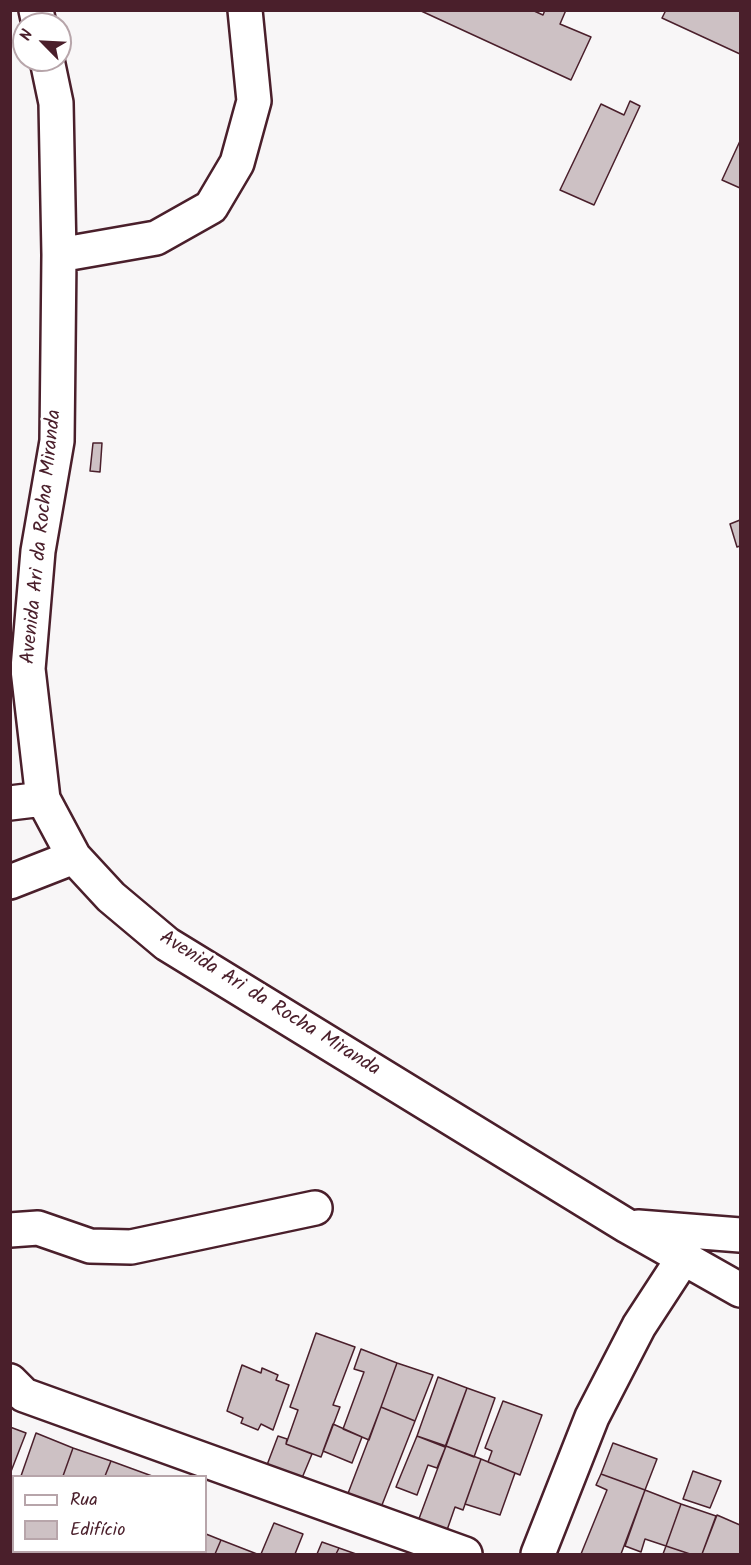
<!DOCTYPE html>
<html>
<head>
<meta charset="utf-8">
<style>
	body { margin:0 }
	#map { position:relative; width:751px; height:1565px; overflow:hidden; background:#f8f6f7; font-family:Kalam,sans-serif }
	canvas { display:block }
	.frame { position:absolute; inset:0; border:12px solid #4a1f2b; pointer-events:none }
	.legend { position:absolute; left:12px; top:1475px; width:195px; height:78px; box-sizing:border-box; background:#fff; border:2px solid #b7a5aa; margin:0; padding:8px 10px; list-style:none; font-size:18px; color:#4a1f2b }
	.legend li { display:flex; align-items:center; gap:12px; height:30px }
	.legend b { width:30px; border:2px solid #b7a5aa }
	.north { position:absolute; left:12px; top:12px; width:60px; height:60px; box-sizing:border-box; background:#fff; border:2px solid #b7a5aa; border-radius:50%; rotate:294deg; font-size:16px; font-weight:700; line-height:24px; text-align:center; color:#4a1f2b }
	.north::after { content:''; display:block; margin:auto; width:21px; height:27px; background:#4a1f2b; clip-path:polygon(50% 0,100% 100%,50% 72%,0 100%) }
</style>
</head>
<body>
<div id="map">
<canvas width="751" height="1565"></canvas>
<div class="frame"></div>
<ul class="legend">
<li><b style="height:8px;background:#fff"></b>Rua</li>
<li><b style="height:16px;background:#cdc1c4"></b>Edifício</li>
</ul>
<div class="north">N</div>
</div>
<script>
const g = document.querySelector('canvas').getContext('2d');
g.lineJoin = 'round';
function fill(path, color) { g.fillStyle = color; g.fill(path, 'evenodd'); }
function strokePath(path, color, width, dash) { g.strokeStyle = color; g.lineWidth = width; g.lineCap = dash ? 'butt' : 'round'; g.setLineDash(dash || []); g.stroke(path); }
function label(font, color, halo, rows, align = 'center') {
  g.font = font + ' Kalam,sans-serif'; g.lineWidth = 5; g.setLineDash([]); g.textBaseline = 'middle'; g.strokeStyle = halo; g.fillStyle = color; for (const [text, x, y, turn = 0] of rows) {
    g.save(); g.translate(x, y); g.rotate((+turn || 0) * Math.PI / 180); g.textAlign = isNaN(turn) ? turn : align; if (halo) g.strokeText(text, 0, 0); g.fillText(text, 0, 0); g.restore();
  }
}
const building = new Path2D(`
	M419 10H532L543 15 545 10H566L560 24 591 37 571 80Z
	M666 10H740V54L662 18Z
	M630 101 640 106 594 205 560 190 601 104 624 115Z
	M740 141V188L722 180Z
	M93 443H102L100 472 90 471Z
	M740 520V546L737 547 730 524Z
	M316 1333 355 1347 333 1405 340 1407 321 1457 286 1444 298 1410 290 1407Z
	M361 1349 397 1363 369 1440 343 1429 364 1372 354 1369Z
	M397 1363 433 1375 415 1421 381 1407Z
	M242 1365 261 1373 262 1368 278 1375 276 1380 289 1385 273 1430 261 1424 258 1430 241 1423 243 1418 227 1411Z
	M438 1377 467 1388 445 1447 417 1436Z
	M467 1388 495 1398 474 1457 446 1446Z
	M503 1401 542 1415 520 1475 488 1462 492 1451 485 1448Z
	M381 1407 415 1421 380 1510 347 1496Z
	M333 1424 362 1437 352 1463 323 1451Z
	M10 1427 26 1433 10 1474Z
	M36 1433 73 1448 63 1476H21Z
	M278 1436 287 1439 286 1444 312 1454 302 1478 267 1465Z
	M417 1436 446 1446 437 1468 428 1465 417 1495 396 1487Z
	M613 1443 657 1459 645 1490 601 1474Z
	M446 1446 481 1459 463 1510 455 1507 446 1533 417 1524Z
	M73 1448 111 1461 105 1476H63Z
	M481 1459 515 1473 500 1515 465 1504Z
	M111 1461 152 1476H105Z
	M693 1471 721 1481 710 1508 683 1499Z
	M601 1474 645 1490 621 1554H581L607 1490 596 1485Z
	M645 1490 681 1504 666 1546 645 1539 641 1552 625 1546Z
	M681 1504 716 1516 702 1554H690L666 1546Z
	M717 1515 740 1525V1554H702Z
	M10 1519 14 1521V1552H37L36 1554H10Z
	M274 1523 303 1534 295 1554H261Z
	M206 1534 221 1540 215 1554H175L176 1552H206Z
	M221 1540 257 1554H215Z
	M322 1542 339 1548 336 1554H317Z
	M666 1546 690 1554H663Z
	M339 1548 356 1554H336Z
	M37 1552H77L76 1554H36Z
	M77 1552H120L119 1554H76Z
	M133 1552H176L175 1554H132Z`);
fill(building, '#cdc1c4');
strokePath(building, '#4a1f2b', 1.5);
const minor = new Path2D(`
	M36 10 39 24
	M47 60 56 103 59 255 57 441 38 551 28 669 43 799 74 857 111 897 167 944 627 1226 740 1290
	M59 255 156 238 211 207 237 163 254 101 245 10
	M10 803 43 799
	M10 882 74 857
	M638 1227 740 1235
	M10 1230 38 1228 90 1246 131 1247 315 1208
	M10 1381 24 1395 465 1554
	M538 1554 592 1417 639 1326 684 1257`);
strokePath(minor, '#4a1f2b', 38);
strokePath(minor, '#fff', 33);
label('20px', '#4a1f2b', '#fff', [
	["Avenida Ari da Rocha Miranda",43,537,-84],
	["Avenida Ari da Rocha Miranda",269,1005,32]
]);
</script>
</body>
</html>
